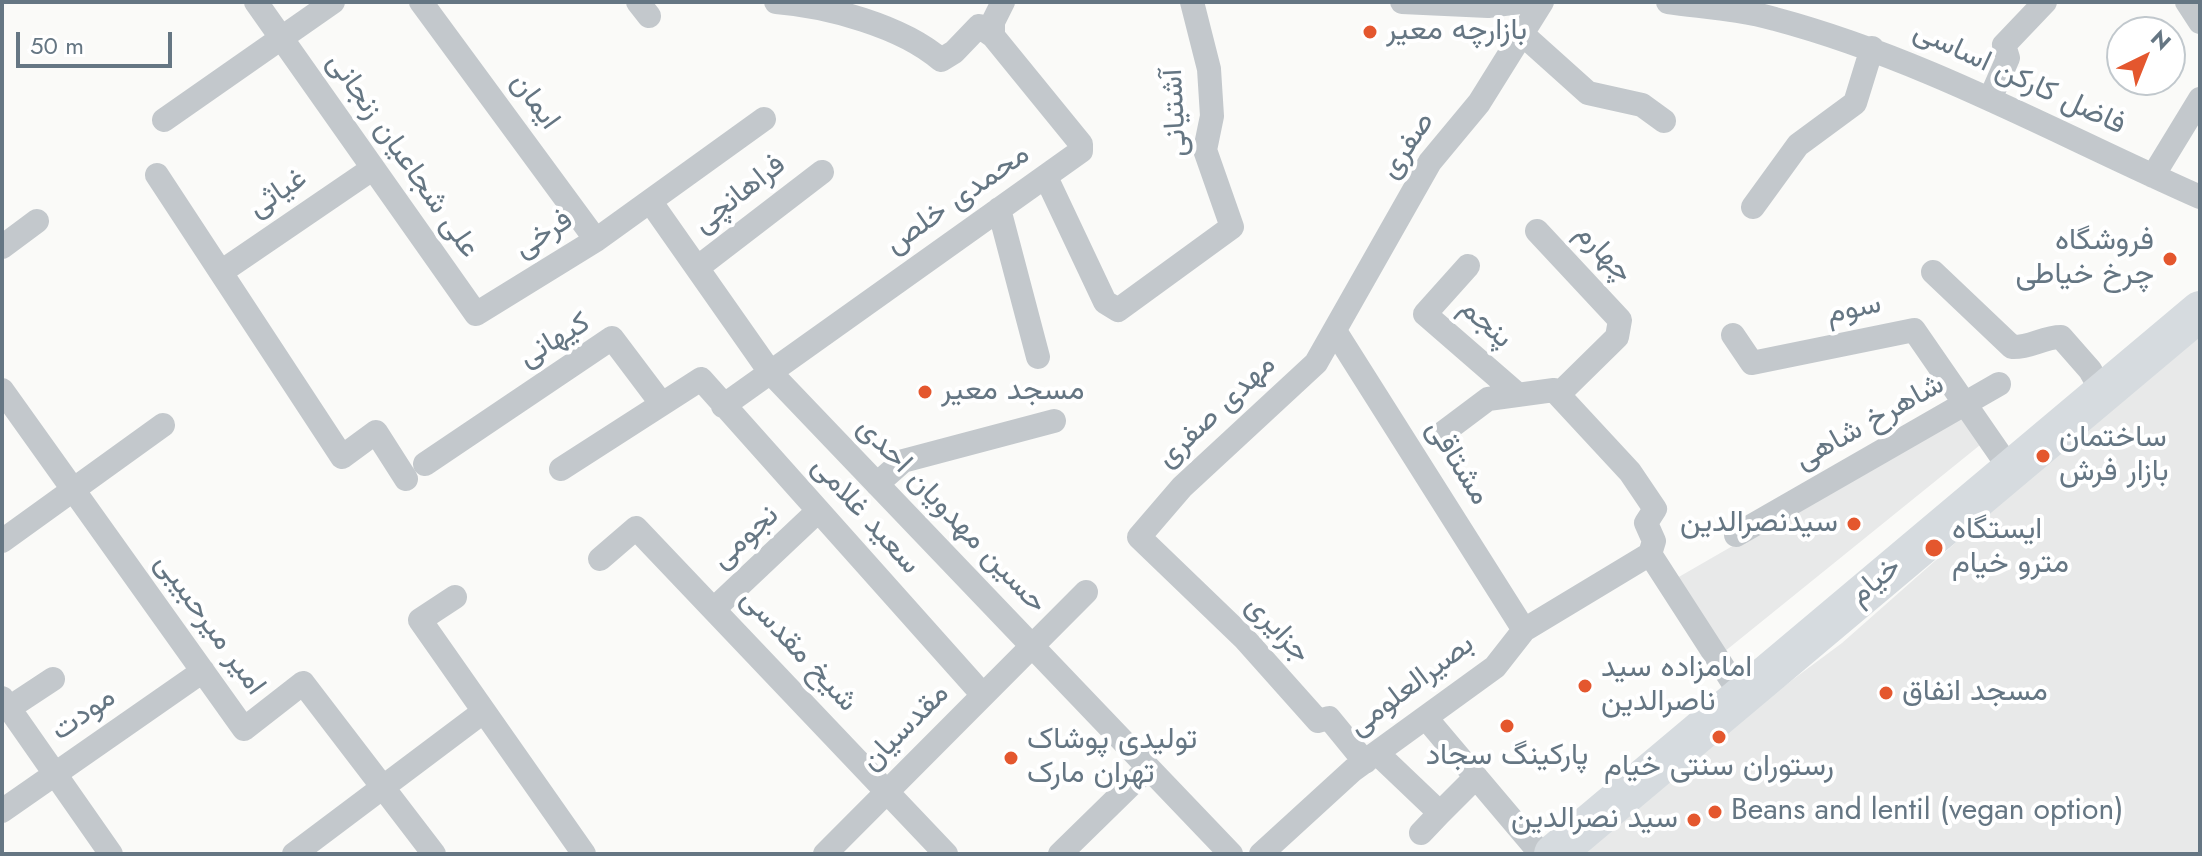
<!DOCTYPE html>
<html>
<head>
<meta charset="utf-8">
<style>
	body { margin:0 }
	#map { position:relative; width:2202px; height:856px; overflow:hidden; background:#fafaf8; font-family:Jost,sans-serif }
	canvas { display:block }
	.frame { position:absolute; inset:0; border:4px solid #657683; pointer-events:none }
	.north { position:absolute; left:2106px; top:16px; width:80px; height:80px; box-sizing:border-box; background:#fff; border:2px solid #c1c8cd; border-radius:50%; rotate:43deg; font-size:22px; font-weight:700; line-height:32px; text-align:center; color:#657683 }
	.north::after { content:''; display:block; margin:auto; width:28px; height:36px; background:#e4572e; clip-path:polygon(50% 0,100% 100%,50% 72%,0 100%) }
	.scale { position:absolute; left:16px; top:32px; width:156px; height:36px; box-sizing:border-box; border:4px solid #657683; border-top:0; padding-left:10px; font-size:24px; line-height:28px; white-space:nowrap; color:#657683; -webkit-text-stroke:6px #fff; paint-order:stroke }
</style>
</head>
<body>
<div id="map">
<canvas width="2202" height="856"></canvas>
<div class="frame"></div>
<div class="north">N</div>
<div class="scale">50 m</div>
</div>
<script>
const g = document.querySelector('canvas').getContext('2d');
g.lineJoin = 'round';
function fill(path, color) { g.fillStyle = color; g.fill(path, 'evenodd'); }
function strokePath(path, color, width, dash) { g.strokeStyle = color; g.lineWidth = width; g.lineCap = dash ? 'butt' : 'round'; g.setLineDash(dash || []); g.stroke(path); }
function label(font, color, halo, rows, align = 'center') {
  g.font = font + ' Jost,Vazirmatn,sans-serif'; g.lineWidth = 8; g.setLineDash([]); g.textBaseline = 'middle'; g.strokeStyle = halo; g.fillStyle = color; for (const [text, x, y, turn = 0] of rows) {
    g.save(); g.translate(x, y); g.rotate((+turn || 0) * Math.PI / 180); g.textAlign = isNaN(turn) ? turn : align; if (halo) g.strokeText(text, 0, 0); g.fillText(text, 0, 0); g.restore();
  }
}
fill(new Path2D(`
	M2200 327V854H1584L1737 721 1842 643Z
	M1965 412 1985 441 1724 652 1677 578Z`), '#e8e9e9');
strokePath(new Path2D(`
	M256 2 476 314 596 240 764 119
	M421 2 596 240
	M638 2 649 16
	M1402 2 1488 6 1520 2
	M1668 2C1703 7 1741 9 1775 19 1925 59 2059 135 2200 197
	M2187 2 2200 22
	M1520 32 1588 93 1642 105 1664 121
	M993 36V22L1003 2
	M1990 99 2008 58 2004 45 2045 2
	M164 120 333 2
	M157 175 342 457 376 432 406 479
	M2153 176 2200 99
	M1046 177 1105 302 1118 310 1232 227 1205 150 1212 116 1209 69 1192 2
	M650 201 770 372 1231 854
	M1753 207 1798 145 1855 103 1872 48
	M999 209 1038 357
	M1537 231 1620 320 1617 337 1560 393
	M2 247 37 221
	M1468 266 1425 314 1516 393
	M697 268 822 172
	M221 272 372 169
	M1933 272 2012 347C2030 348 2043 337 2061 337L2090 370 2103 393
	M1335 331 1524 630
	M1733 335 1752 363 1914 330 2010 469
	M2 390 244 729 303 683 434 854
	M723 406 1081 151V144L993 36 979 26 954 52 941 60C902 26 827 6 776 2
	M1440 435 1488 399 1554 390 1630 472 1655 509 1646 523 1654 541 1650 554 1741 695
	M425 464 612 338 661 403
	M561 469 701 379 983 695
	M877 484 903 461 1054 421
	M1736 535 1999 384
	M2 541 163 425
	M600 559 636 528 946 854
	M455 597 420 620 584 854
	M714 609 818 511
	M2 698 111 854
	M9 708 53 679
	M1426 718 1541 854
	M1377 753 1440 813 1476 777
	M1365 762 1329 718 1318 721 1244 638 1139 537 1182 487 1316 363 1430 162 1479 103 1542 2
	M2 811 203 671
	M1421 833 1440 813
	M294 854 483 712
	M825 854 1086 592
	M1060 854 1148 768
	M1261 854 1353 770 1495 667 1524 630 1650 554`), '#c3c8cc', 24);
strokePath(new Path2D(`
	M1554 854 2200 311`), '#d6dbdf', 40);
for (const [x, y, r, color] of [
	[1370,32,8,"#e4572e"],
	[2170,259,8,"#e4572e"],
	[925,392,8,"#e4572e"],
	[2043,456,8,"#e4572e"],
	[1854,524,8,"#e4572e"],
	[1934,548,10,"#e4572e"],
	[1585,686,8,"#e4572e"],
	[1886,693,8,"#e4572e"],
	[1507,726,8,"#e4572e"],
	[1719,737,8,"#e4572e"],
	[1011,758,8,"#e4572e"],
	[1715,812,8,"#e4572e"],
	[1694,820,8,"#e4572e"]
]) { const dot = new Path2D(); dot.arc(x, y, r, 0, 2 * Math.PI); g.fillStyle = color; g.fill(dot); strokePath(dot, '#fff', 3); }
label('30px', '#657683', '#fff', [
	["بازارچه معیر",1386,32],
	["فروشگاه",2154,242,"right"],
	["چرخ خیاطی",2154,276,"right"],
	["مسجد معیر",941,392],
	["ساختمان",2059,439],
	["بازار فرش",2059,473],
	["سیدنصرالدین",1838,524,"right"],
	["ایستگاه",1952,531],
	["مترو خیام",1952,565],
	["امامزاده سید",1601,669],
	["ناصرالدین",1601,703],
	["مسجد انفاق",1902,693],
	["تولیدی پوشاک",1027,741],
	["تهران مارک",1027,775],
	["پارکینگ سجاد",1507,757,"center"],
	["رستوران سنتی خیام",1719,768,"center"],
	["Beans and lentil (vegan option)",1731,812],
	["سید نصرالدین",1678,820,"right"]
], 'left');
label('30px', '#657683', '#fff', [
	["فاضل کارکن اساسی",2019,79,25],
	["ایمان",534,102,54],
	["آشتیانی",1176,113,-93],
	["صفری",1408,146,-56],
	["علی شجاعیان زنجانی",402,156,55],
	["غیاثی",278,194,-34],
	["فراهانچی",740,195,-38],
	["محمدی خلص",958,200,-35],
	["فرخی",544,235,-33],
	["چهارم",1603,254,47],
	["سوم",1854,310,-12],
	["پنجم",1485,324,41],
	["کیهانی",555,341,-31],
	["مهدی صفری",1217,412,-43],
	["شاهرخ شاهی",1870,423,-29],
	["مشتاقی",1457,463,58],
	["سعید غلامی",865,516,48],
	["حسین مهدویان احدی",951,516,46],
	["نجومی",746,538,-42],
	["خیام",1876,582,-40],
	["امیر میرحبیبی",209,625,54],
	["جزایری",1277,630,47],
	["شیخ مقدسی",798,651,47],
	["بصیرالعلومی",1412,686,-37],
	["مودت",84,715,-35],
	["مقدسیان",906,728,-45]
]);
</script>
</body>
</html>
